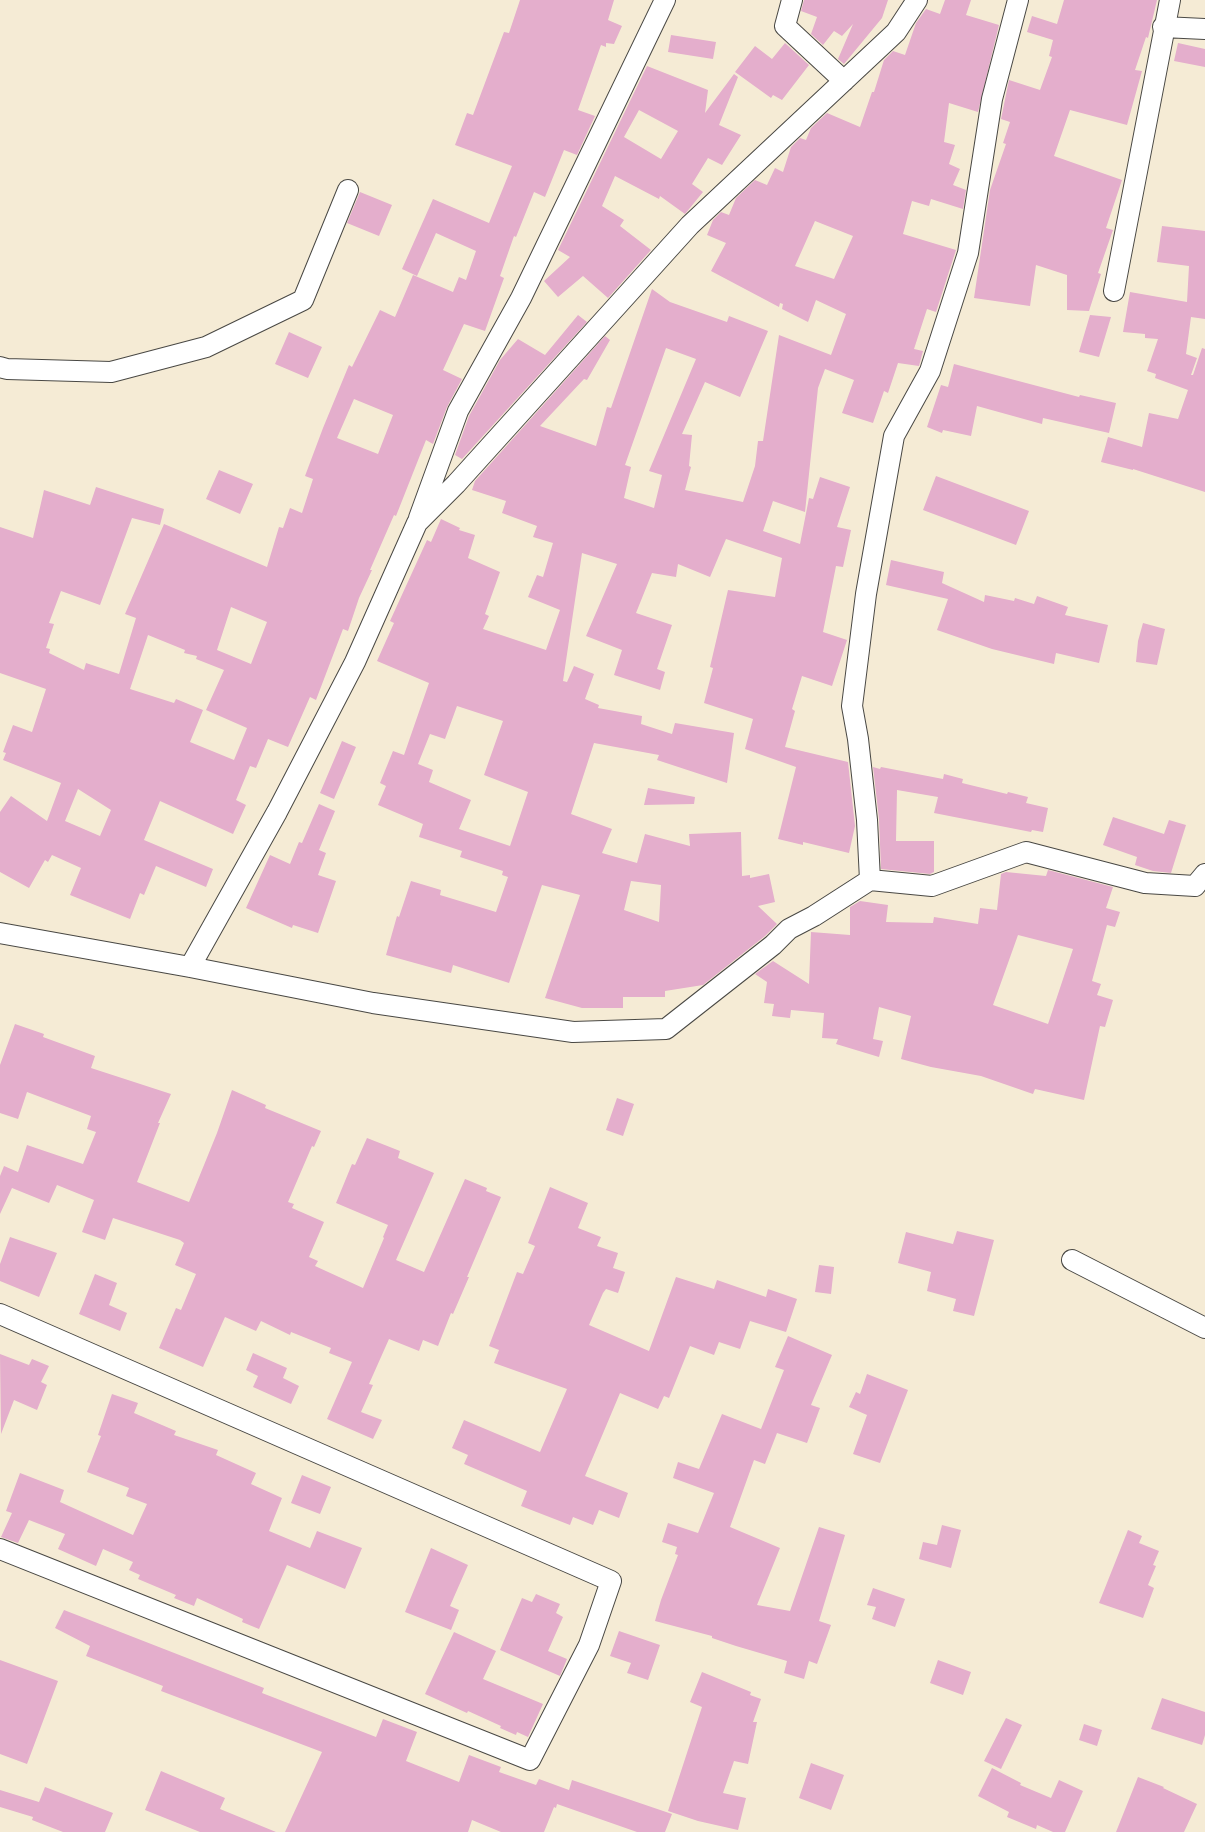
<!DOCTYPE html>
<html>
<head>
<meta charset="utf-8">
<style>
	body { margin:0 }
	canvas { display:block; background:#f5ebd5 }
</style>
</head>
<body>
<canvas width="1205" height="1832"></canvas>
<script>
const g = document.querySelector('canvas').getContext('2d');
g.lineJoin = 'round';
function fill(path, color) { g.fillStyle = color; g.fill(path, 'evenodd'); }
function strokePath(path, color, width, dash) { g.strokeStyle = color; g.lineWidth = width; g.lineCap = dash ? 'butt' : 'round'; g.setLineDash(dash || []); g.stroke(path); }
fill(new Path2D(`
	M520 0H614L608 20 622 26 614 44 606 43V47L601 45 578 110 595 116 577 155 564 150 545 197 534 192 516 237 514 236 500 276 504 278 485 331 464 324 443 370 462 379 447 407 433 444 426 440 396 516 394 515 370 570H372L359 598 348 631 343 629 316 700 310 697 288 747 268 739 256 768 250 766 236 800 246 805 233 834 160 801 144 840 213 869 206 887 156 866 144 895 140 893 130 919 70 895 81 868 52 855 48 862 45 860 29 888 0 872V812L11 796 47 821 61 783 3 760 6 753 3 752 13 725 32 732 46 689 0 673V527L33 538 44 490 90 505 96 487 164 509 160 525 132 518 100 605 61 591 49 623 54 624 46 648 50 649 49 653 84 670 86 663 119 674 136 618 125 614 164 524 267 567 279 527 283 528 290 508 302 513 313 479 305 476 323 428 349 365 352 367 380 310 395 317 413 275 453 292 459 277 466 280 476 251 436 233 417 276 402 269 433 199 489 223 512 166 455 145 467 113 473 115 504 32 509 33ZM354 399 393 415 378 454 337 438ZM231 607 267 622 251 664 217 650ZM148 635 185 650 184 653 197 656 196 659 224 670 206 710 247 728 234 760 190 742 203 710 176 699 174 703 130 689ZM78 789 111 810 100 836 65 821Z
	M804 0H888L882 18 844 64 838 59 853 24 842 36 834 31 823 45 811 34 817 17 801 11Z
	M945 0H971L966 15 999 25 978 112 949 103 944 142 955 145 949 164 960 169 953 185 966 190 963 209 931 199 929 206 912 201 903 234 956 250 936 312 927 309 914 349 923 351 919 366 898 363 888 393 884 391 873 423 842 413 854 380 825 369 818 388 805 512 773 501 763 531 800 544 809 498 813 499 820 477 850 487 837 527 851 530 843 567 836 566 823 632 847 640 832 686 802 676 792 709 795 711 785 747 848 762 855 826 849 853 803 842V845L778 839 796 767 745 749 753 719 704 703 713 668 710 667 728 590 775 597 782 558 726 539 710 577 678 564 676 577 652 573 636 613 672 625 657 669 665 672 660 690 614 675 622 650 586 636 617 564 582 553 563 681 567 682 574 666 594 674 585 699 599 705 598 708 642 716 641 724 672 734 675 723 734 733 727 783 657 760 659 755 594 743 571 814 612 829 602 853 637 863 645 834 690 846 689 834 741 832 742 876 750 875V878L769 874 775 902 758 906 777 924 765 936 703 985 665 991V997H623V1008H582L545 998 580 895 542 885 509 983 453 965 451 973 386 955 397 916 399 917 411 881 441 890 440 895 496 912 508 877 502 875 503 871 460 857 462 851 419 837 423 824 378 805 386 786 380 783 393 751 404 755 429 683 377 661 394 623 390 621 427 540 431 542 441 519 460 528 459 530 475 535 468 558 500 572 485 614 489 616 483 629 546 650 560 610 528 597 537 575 543 577 553 543 533 537 537 526 502 513 506 501 472 490 475 481 605 336 610 340 587 380 584 379 540 426 596 446 607 407 611 408 652 289 670 302 727 322 729 316 768 331 740 397 705 382 682 434 692 435 689 466 691 467 685 490 743 502 755 466 758 441H763L779 335 831 355 846 314 816 300 808 322 782 309 783 304 780 303 779 307 711 271 726 243 707 235 713 220 721 212 729 215 736 198 755 180 767 185 775 168 783 172 791 147 800 138 806 140 811 128 827 113 860 127 872 92H874L884 60 893 51 905 55 916 23 926 9 940 14ZM815 221 853 236 834 279 795 266ZM666 348 696 359 649 471 662 475 654 508 624 498 631 467 625 465ZM457 706 503 721 484 775 528 792 510 846 459 829 471 800 429 782 433 770 418 764 430 734 445 739ZM631 881 661 885 659 922 624 910Z
	M1064 0H1157L1148 38 1146 37 1135 70 1142 71 1127 125 1070 110 1054 156 1122 180 1106 228 1113 230 1098 273 1101 274 1089 311 1067 310V275L1036 265 1030 306 974 298 990 190 1006 144 1003 143 1010 122 1001 119 1009 80 1040 90 1052 57 1049 56 1053 40 1027 32 1032 16 1057 24Z
	M671 35 716 42 713 59 668 52Z
	M785 43 809 65 782 100 773 95 771 98 735 72 755 46 772 59Z
	M1178 43 1205 49V67L1174 61Z
	M647 66 708 90 705 113 734 74 738 77 719 125 741 135 722 165 708 158 692 184 703 192 685 214 660 196 659 199 615 176 602 206 624 220 620 226 651 250 608 298 583 276 558 297 544 281 570 257 558 250ZM639 110 678 131 661 159 624 137Z
	M360 192 392 205 379 236 347 223Z
	M1162 226 1205 231V319L1191 317 1186 354 1197 358 1191 375H1193L1202 348 1205 349V492L1133 469V470L1101 462 1108 437 1142 447 1149 413 1178 419 1188 390 1155 378 1156 374 1147 371 1158 339 1145 338V334L1123 332 1130 292 1187 302 1189 266 1157 262Z
	M578 315 587 322 462 459 455 455 469 416 500 360 518 339 545 355Z
	M1090 315 1111 317 1099 357 1079 352Z
	M289 332 322 347 308 378 275 364Z
	M954 364 1079 397 1080 395 1116 403 1109 433 1043 418 1042 424 977 406 971 436 943 430 942 433 927 427 941 385 948 387Z
	M219 470 253 484 240 514 206 499Z
	M936 476 1029 511 1016 545 923 510Z
	M891 560 944 572 942 583 984 602 985 595 1014 601 1015 598 1034 604 1037 596 1068 607 1065 615 1108 625 1099 663 1056 653 1054 664 992 649 937 630 948 599 886 585Z
	M1143 623 1165 629 1157 665 1136 662 1138 641Z
	M342 741 356 747 334 799 320 793Z
	M873 767 880 769 881 767 943 779 944 774 963 779 962 783 1007 794 1008 792 1028 797 1026 803 1048 808 1043 832 1032 830 1031 832 934 813 938 797 897 790 896 841H934V872L930 874 881 869 879 819Z
	M648 788 695 797 694 804 644 805Z
	M319 804 335 811 319 850 326 853 318 875 336 881 318 933 293 925 292 928 246 908 270 855 290 864 299 842 302 843Z
	M1113 817 1164 834 1169 820 1186 825 1171 873 1153 871 1135 865 1137 857 1103 845Z
	M1048 870 1113 887 1106 908 1120 912 1115 927 1107 925 1092 981 1101 984 1097 995 1113 1000 1105 1027 1100 1026 1084 1100 1035 1089 1033 1094 981 1076 931 1067 901 1059 911 1016 879 1007 873 1039 883 1041 879 1057 836 1044 838 1039 822 1038 824 1013 791 1010 790 1018 772 1016 774 1004 764 1003 767 982 755 974 773 961 809 984 811 932 850 935V907L860 901 888 905 886 922 933 923 934 917 978 924 980 908 997 910 1001 874 1006 872 1046 876ZM1018 935 1073 949 1048 1024 993 1005Z
	M15 1024 44 1034 43 1037 95 1056 91 1068 171 1094 158 1123H160L137 1182 189 1202 217 1133 232 1090 266 1105 265 1108 321 1131 314 1147 312 1146 288 1202 294 1204 292 1208 324 1222 309 1257 318 1261 315 1266 363 1288 384 1238 383 1237 388 1225 336 1203 352 1164 355 1165 367 1138 400 1151 398 1158 434 1173 396 1260 424 1272 465 1179 487 1188 486 1191 501 1197 467 1277H469L453 1314 451 1313 438 1346 423 1340 419 1351 389 1339 369 1384 373 1385 361 1412 382 1420 373 1439 327 1419 352 1362 329 1353 331 1348 291 1332 290 1335 261 1321 256 1331 225 1317 203 1367 159 1348 176 1308 181 1310 196 1274 175 1265 184 1243 180 1240 113 1218 105 1240 82 1232 94 1200 57 1185 49 1203 12 1188 0 1214V1176L4 1166 18 1172 27 1145 83 1164 96 1132 87 1129 91 1116 27 1092 18 1119 0 1113V1065Z
	M617 1098 634 1104 623 1136 606 1130Z
	M550 1187 588 1203 578 1228 601 1237 597 1246 618 1253 613 1268 625 1272 618 1293 606 1289 603 1293 589 1325 649 1351 676 1277 714 1289 717 1280 766 1297 768 1289 797 1299 786 1332 750 1321 740 1349 719 1342 714 1355 690 1346 669 1398 664 1396 658 1409 620 1393 585 1476 628 1493 619 1518 599 1510 593 1525 573 1517 570 1525 521 1506 527 1491 464 1464 468 1455 452 1448 464 1420 540 1452 567 1389 494 1363 499 1350 489 1346 517 1272 523 1274 535 1246 528 1243Z
	M957 1231 994 1240 974 1316 953 1311 956 1299 927 1291 931 1272 898 1263 906 1232 953 1244Z
	M10 1237 57 1253 39 1297 0 1281V1264Z
	M819 1265 834 1267 831 1294 815 1292Z
	M95 1274 117 1283 109 1305 127 1313 120 1331 79 1314Z
	M788 1336 832 1355 811 1405 820 1408 807 1443 777 1433 765 1464 754 1460 730 1527 780 1548 757 1605 790 1611 819 1527 845 1535 819 1621 831 1625 817 1664 809 1661 804 1679 784 1673 787 1661 736 1646 712 1638V1636L655 1621 661 1600 678 1555 675 1554 677 1547 662 1542 668 1523 698 1533 714 1493 673 1478 678 1462 699 1469 722 1414 761 1429 784 1370 775 1367Z
	M253 1353 287 1368 283 1378 299 1386 291 1404 253 1387 258 1376 246 1370Z
	M0 1354 29 1365 32 1359 49 1366 41 1382 47 1385 37 1410 14 1400 1 1434Z
	M867 1374 908 1390 880 1463 853 1454 867 1415 849 1407 856 1392 860 1394Z
	M112 1394 138 1403 134 1413 176 1431 174 1435 218 1450 216 1455 256 1473 251 1484 282 1498 269 1531 310 1548 317 1531 362 1548 345 1589 287 1565 259 1629 242 1622 243 1619 197 1598 194 1606 174 1598 176 1595 138 1579 140 1575 129 1570 133 1562 103 1549 96 1566 58 1549 65 1534 29 1520 18 1543 1 1537 12 1513 6 1511 20 1473 64 1490 60 1502 133 1535 147 1504 126 1496 129 1488 87 1472 101 1436 98 1435Z
	M302 1475 331 1487 320 1514 291 1503Z
	M942 1525 961 1530 951 1568 919 1559 923 1542 937 1545Z
	M1128 1530 1142 1536 1139 1543 1159 1551 1153 1565 1156 1566 1148 1585 1154 1588 1143 1618 1099 1603Z
	M431 1548 468 1565 450 1606 459 1610 451 1630 405 1612Z
	M873 1588 905 1599 895 1627 872 1619 876 1607 867 1605Z
	M536 1594 560 1604 556 1613 563 1617 548 1651 567 1659 560 1676 500 1650 522 1598 532 1602Z
	M64 1610 264 1688 262 1693 376 1737 383 1719 417 1732 406 1761 459 1782 469 1755 501 1767 499 1772 536 1785 539 1779 569 1790 572 1780 672 1814 665 1832H637L557 1804 556 1808 554 1807 544 1832H501L472 1820 468 1832H285L322 1752 161 1691 163 1686 86 1656 90 1646 55 1628Z
	M619 1631 660 1645 648 1680 627 1673 631 1663 610 1656Z
	M454 1632 496 1651 483 1679 543 1704 528 1737 517 1732 516 1735 500 1728 501 1726 468 1711 467 1713 425 1694Z
	M0 1660 58 1681 27 1764 0 1754Z
	M938 1660 971 1672 963 1695 930 1683Z
	M702 1672 751 1692 750 1695 761 1699 753 1722H757L748 1764 734 1761 723 1793 746 1798 738 1830 698 1821 668 1811 702 1707 690 1702Z
	M1162 1698 1205 1712V1735L1202 1745 1151 1729Z
	M1006 1718 1022 1725 1001 1769 984 1761Z
	M1084 1724 1102 1730 1097 1746 1079 1740Z
	M811 1763 844 1775 831 1810 799 1798Z
	M992 1768 1021 1783 1020 1785 1051 1798 1059 1780 1083 1791 1065 1832H1053L1037 1825 1036 1829 1007 1817 1009 1812 978 1796Z
	M161 1771 225 1798 220 1809 276 1832H200L145 1810Z
	M1138 1777 1164 1787 1163 1788 1197 1804 1184 1832H1116Z
	M45 1787 113 1813 105 1832H63L32 1820 33 1817 0 1807V1790L39 1802Z`), '#e4aecc');
const street = new Path2D(`
	M792 0 785 26 844 81
	M1163 27 1205 29
	M1114 291 1170 0
	M0 367 7 369 111 372 206 347 303 300 348 190
	M419 518 458 411 521 298 665 0
	M870 880 932 886 1026 852 1145 883 1195 886 1205 874
	M0 933 190 967 373 1003 573 1032 666 1029 773 945 789 929 814 916 870 880 867 820 858 739 852 706 866 594 894 436 930 371 968 253 992 99 1018 0
	M190 967 277 812 355 662 417 523 456 484 690 225 896 32 917 0
	M1072 1260 1205 1328
	M0 1314 611 1581 589 1645 530 1760 0 1549`);
strokePath(street, '#494844', 22);
strokePath(street, '#fff', 20);
</script>
</body>
</html>
